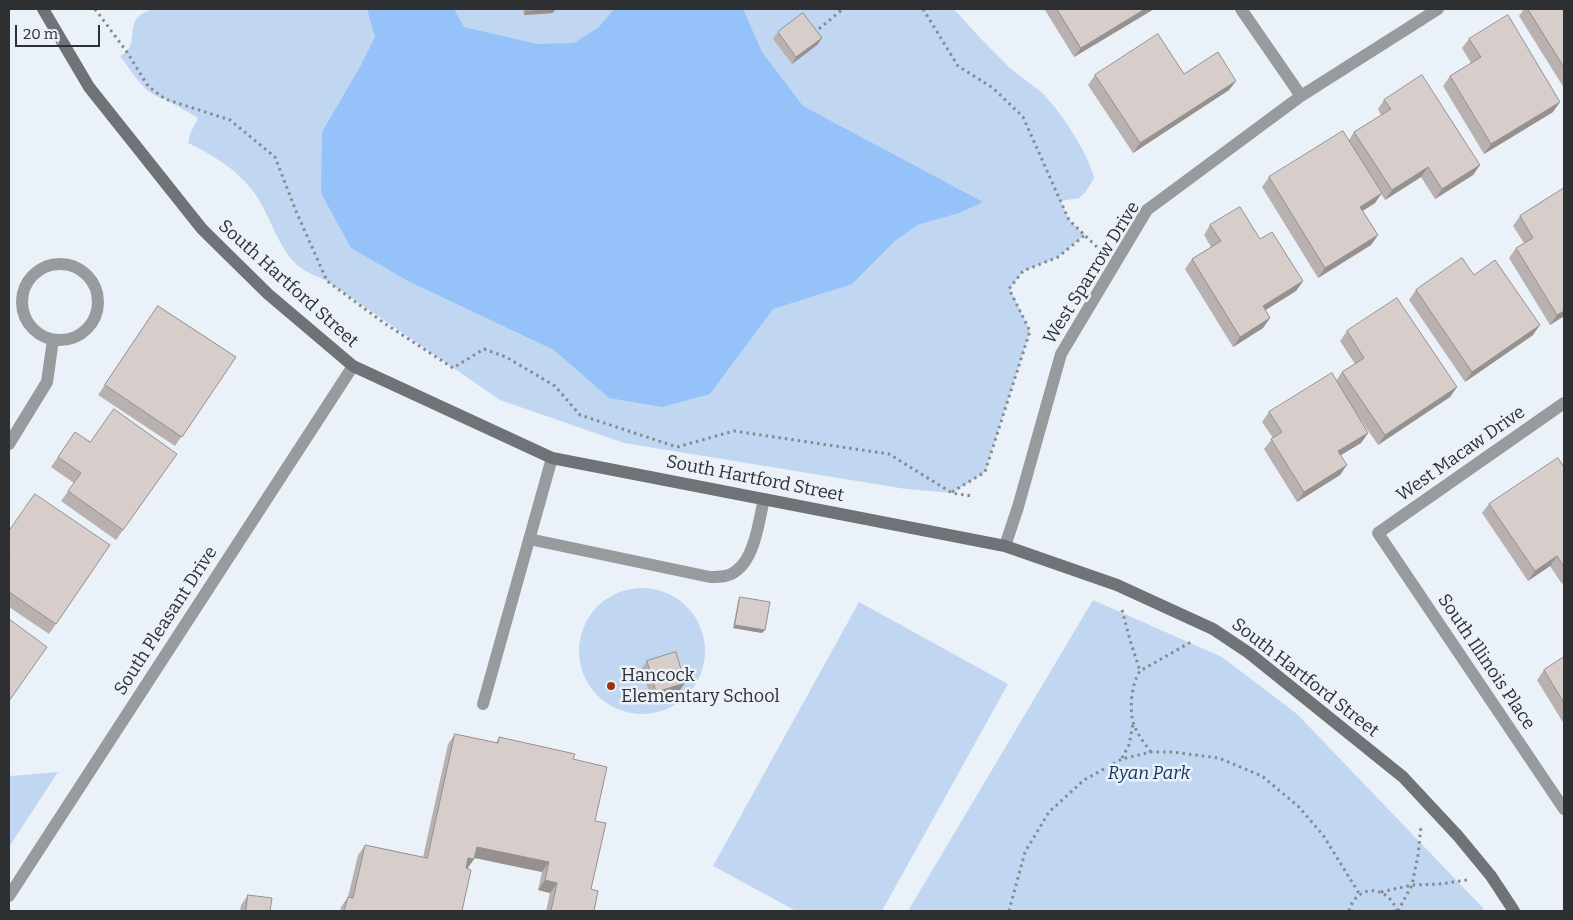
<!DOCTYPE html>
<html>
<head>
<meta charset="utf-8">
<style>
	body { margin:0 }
	#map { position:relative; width:1573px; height:920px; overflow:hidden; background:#ebf1f8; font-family:Bitter,serif }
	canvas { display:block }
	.frame { position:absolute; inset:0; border:10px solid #2d2f32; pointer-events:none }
	.scale { position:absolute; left:15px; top:25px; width:85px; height:22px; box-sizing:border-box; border:2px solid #2d2f32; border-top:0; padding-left:6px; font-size:15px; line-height:18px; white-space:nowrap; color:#2d2f32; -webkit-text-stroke:4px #ebf1f8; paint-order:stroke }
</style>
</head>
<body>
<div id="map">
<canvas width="1573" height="920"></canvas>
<div class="frame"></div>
<div class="scale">20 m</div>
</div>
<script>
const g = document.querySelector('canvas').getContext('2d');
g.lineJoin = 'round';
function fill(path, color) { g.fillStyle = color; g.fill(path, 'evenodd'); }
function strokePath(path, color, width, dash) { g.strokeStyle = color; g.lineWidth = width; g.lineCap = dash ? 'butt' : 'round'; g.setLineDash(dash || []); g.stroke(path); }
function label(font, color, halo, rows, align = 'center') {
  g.font = font + ' Bitter,serif'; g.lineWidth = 5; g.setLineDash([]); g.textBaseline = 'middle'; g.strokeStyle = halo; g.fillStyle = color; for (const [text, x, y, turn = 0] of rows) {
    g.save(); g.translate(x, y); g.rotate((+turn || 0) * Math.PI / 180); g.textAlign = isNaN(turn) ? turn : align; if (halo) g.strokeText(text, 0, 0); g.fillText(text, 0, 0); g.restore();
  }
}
fill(new Path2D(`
	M156 9 174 10 189 9H954C972 29 990 49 1010 68 1019 76 1030 83 1040 91 1059 108 1089 154 1094 178L1085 193 1079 198 1061 201 1069 220 1085 235 1058 257 1023 271 1010 289 1030 331 985 472 952 493 906 489 624 443 500 400 327 281C316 276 302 271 294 262 276 243 269 212 253 191 236 169 213 155 188 143L190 134 198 118 165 99C144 95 132 71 120 56 145 44 117 16 156 9Z
	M579 651a63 63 0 1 1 126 0a63 63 0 1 1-126 0Z
	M1093 600 1222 657 1297 714 1482 907 1485 911H908Z
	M859 602 1008 684 882 911H796L713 866Z
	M58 772 9 847V774L11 776Z`), '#c1d7f1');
fill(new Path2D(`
	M367 9H454L464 27 537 44 574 43 599 27 614 9H743L762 52 803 106 983 202 959 213 917 225 895 241 852 284 773 309 710 394 662 407 609 398 554 350 408 281 351 248 321 193 322 132 360 67 375 37Z`), '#95c2f9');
strokePath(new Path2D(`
	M95 9 127 52 148 86 165 99 230 120 275 157 296 211 327 281 384 323 453 368 484 349 506 357 555 386 580 415 677 447 734 431 889 454 952 493 972 496
	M923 9 958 66 993 88 1023 117 1069 220 1100 250
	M814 33 843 9
	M952 492 985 472 1030 331 1009 289 1023 271 1058 257 1085 235
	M1122 610 1130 640 1140 671
	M1151 752C1145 744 1138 735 1134 725 1129 711 1131 684 1140 671L1191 642
	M1122 758 1129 745 1133 724
	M1381 892 1412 885 1440 884 1467 880
	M1009 911 1025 852 1049 812 1084 780 1122 759 1151 752H1172L1219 758 1262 776 1298 806 1323 835 1360 895
	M1349 911C1357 883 1388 885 1397 911
	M1398 911 1412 885 1418 855 1421 826`), '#868a8e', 3, [2.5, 4]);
strokePath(new Path2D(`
	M529 539 710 577C719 577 729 577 736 571 755 558 759 520 764 499
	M483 704 552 458`), '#989b9d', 12);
strokePath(new Path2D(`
	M1241 9 1301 96
	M22 302a38 38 0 1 1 76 0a38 38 0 1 1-76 0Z
	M1564 403 1378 533 1564 809
	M9 444 47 382 53 340
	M1005 546 1018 507 1061 354 1147 210 1301 96 1438 9
	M9 896 353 366`), '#989b9d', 12);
strokePath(new Path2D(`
	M43 9 89 87 202 229 268 294 353 366 552 458 1005 546 1117 585 1213 629 1249 653 1403 777 1458 836 1491 876 1514 911`), '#6f7276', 12);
fill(new Path2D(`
	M523 9H555V10L553 13 524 15Z
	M1045 9H1154L1074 57 1045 10Z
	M1524 9H1564V88L1519 16Z
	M778 32 822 38 817 45 792 64 773 39Z
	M1469 39 1553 112 1484 154 1443 86 1450 76 1471 63 1462 48Z
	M1184 74 1236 81 1229 90 1133 153 1088 85 1095 75Z
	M1384 100 1480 165 1473 175 1435 199 1421 177 1385 200 1381 194 1375 203 1363 211 1378 235 1371 245 1318 278 1262 187 1269 177 1349 140 1354 132 1381 115 1378 109Z
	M1564 188V316L1550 325 1509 258 1516 248 1524 243 1513 226 1520 216Z
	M1210 225 1260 239 1303 281 1296 291 1265 310 1270 318 1263 328 1233 347 1185 269 1192 259 1211 247 1204 235Z
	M1474 275 1533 335 1465 382 1409 300 1416 290Z
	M158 306 236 357 175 446 98 395Z
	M1347 331 1457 387 1450 397 1378 445 1356 413 1368 433 1361 443 1341 455 1340 475 1297 502 1264 449 1273 438 1262 422 1269 412 1336 381 1342 372 1355 364 1340 341Z
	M75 432 90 442 177 454 116 540 61 501 74 483 51 467Z
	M1564 467V582L1562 584 1550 566 1528 581 1482 513 1489 504Z
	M9 531 110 545 49 634 9 607Z
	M740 597 762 633 733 628 738 601Z
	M1564 657V724L1537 680 1544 670Z
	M647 661 680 690 651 699 642 668Z
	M455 734 496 743 499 737 573 759 595 821 591 889 594 911H546L550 893 538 890 542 872 475 858 467 869 462 911H340L341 907 348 897 358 855 365 845 423 857 448 744Z
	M248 895 270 911H240L241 905Z`), '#b9b1af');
fill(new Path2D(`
	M1145 9H1154L1074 57 1081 48Z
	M555 10 553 13 524 15 526 11Z
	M822 38 817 45 792 64 796 57Z
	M1236 81 1229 90 1133 153 1140 143Z
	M1560 102 1553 112 1484 154 1491 144Z
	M1480 165 1473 175 1435 199 1442 189Z
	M1428 167 1421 177 1385 200 1392 190Z
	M1382 193 1375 203 1354 216 1360 207Z
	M1378 235 1371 245 1318 278 1325 268Z
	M1303 281 1296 291 1256 316 1263 306Z
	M1564 311V316L1550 325 1557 315Z
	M1270 318 1263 328 1233 347 1240 337Z
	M1540 325 1533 335 1465 382 1472 372Z
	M1457 387 1450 397 1378 445 1385 435Z
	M1368 433 1361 443 1331 461 1338 451Z
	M1347 465 1340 475 1297 502 1304 492Z
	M1557 556 1550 566 1528 581 1535 571Z
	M735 625 765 630 762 633 733 628Z
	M685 683 680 690 651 699 656 692Z
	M477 847 549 862 542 872 470 857Z
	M468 858 474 859 467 869 461 868Z
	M545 880 557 883 550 893 538 890Z`), '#96908e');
const building = new Path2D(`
	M526 9H555V10L526 11Z
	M1057 9H1145L1081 48Z
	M1528 9H1564V67Z
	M803 13 822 38 796 57 778 32Z
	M1508 15 1560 102 1491 144 1450 76 1481 57 1469 39Z
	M1158 34 1184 74 1218 52 1236 81 1140 143 1095 75Z
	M1422 75 1480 165 1442 189 1428 167 1392 190 1354 132 1391 109 1384 100Z
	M1343 131 1382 193 1360 207 1378 235 1325 268 1269 177Z
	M1564 188V311L1557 315 1516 248 1533 238 1520 216Z
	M1240 207 1260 239 1272 232 1303 281 1263 306 1270 318 1240 337 1192 259 1221 241 1210 225Z
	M1462 258 1474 275 1495 260 1540 325 1472 372 1416 290Z
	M1397 298 1457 387 1385 435 1342 372 1364 358 1347 331Z
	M158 306 236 357 182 437 105 385Z
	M1332 373 1368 433 1338 451 1347 465 1304 492 1271 439 1282 432 1269 412Z
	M114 409 177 454 123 530 68 491 81 473 58 457 75 432 90 442Z
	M1558 458 1564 467V567L1557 556 1535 571 1489 504Z
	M35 494 110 545 56 624 9 592V557L10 554 9 553V531Z
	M740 597 770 602 765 630 735 625Z
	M9 619 47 647 9 701Z
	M676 652 685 683 656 692 647 661Z
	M1564 657V703L1544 670Z
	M455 734 498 743 499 737 575 754 573 759 607 767 595 821 606 823 591 889 598 891 594 911H551L557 883 545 880 549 862 477 847 474 859 468 858 466 868 471 870 462 911H344L348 897 353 898 365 845 427 858Z
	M248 895 272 898 270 911H246Z`);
fill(building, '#d7cecb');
strokePath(building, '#96908e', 1);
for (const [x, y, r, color] of [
	[611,686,5,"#99340a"]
]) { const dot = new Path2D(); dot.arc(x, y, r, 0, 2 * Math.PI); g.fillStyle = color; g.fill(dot); strokePath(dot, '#ebf1f8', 2); }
label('18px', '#2d2f32', '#ebf1f8', [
	["West Sparrow Drive",1092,273,-58],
	["South Hartford Street",288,284,42],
	["West Macaw Drive",1461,454,-35],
	["South Hartford Street",755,479,11],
	["South Pleasant Drive",166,621,-57],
	["South Illinois Place",1486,662,56],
	["South Hartford Street",1305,678,38]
]);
label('18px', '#2d2f32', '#ebf1f8', [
	["Hancock",621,676],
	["Elementary School",621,697]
], 'left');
label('italic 18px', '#113762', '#ebf1f8', [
	["Ryan Park",1149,774]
]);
</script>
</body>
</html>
